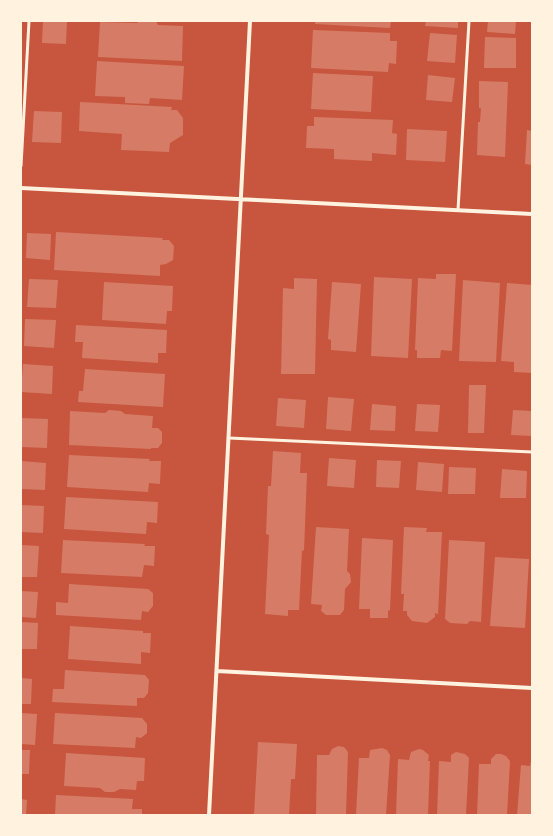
<!DOCTYPE html>
<html>
<head>
<meta charset="utf-8">
<style>
	body { margin:0 }
	#map { position:relative; width:553px; height:836px; overflow:hidden; background:#c8553d; font-family:"Open Sans",sans-serif }
	canvas { display:block }
	.frame { position:absolute; inset:0; border:22px solid #fff3e0; pointer-events:none }
</style>
</head>
<body>
<div id="map">
<canvas width="553" height="836"></canvas>
<div class="frame"></div>
</div>
<script>
const g = document.querySelector('canvas').getContext('2d');
g.lineJoin = 'round';
function fill(path, color) { g.fillStyle = color; g.fill(path, 'evenodd'); }
function strokePath(path, color, width, dash) { g.strokeStyle = color; g.lineWidth = width; g.lineCap = dash ? 'butt' : 'round'; g.setLineDash(dash || []); g.stroke(path); }
fill(new Path2D(`
	M43 21H67L66 44 42 43Z
	M139 21H156L158 25 183 26 182 61 98 57 100 22 137 23Z
	M315 21H391L390 28 315 24Z
	M426 21H458V28L425 26Z
	M488 21H516L515 34 487 32Z
	M313 30 390 33V41H397L396 64 389 63 388 72 311 68Z
	M430 33 457 35 455 63 427 61Z
	M485 37 516 38V68H484Z
	M97 61 184 66 182 100 150 98 149 104 125 103V97L95 96Z
	M313 73 373 76 371 112 311 109Z
	M428 75 455 78 452 102 426 100Z
	M479 81 508 82 505 157 477 155 478 122H480L481 108H479Z
	M80 102 172 107 171 110H177L183 118V135L170 143 169 152 121 150 122 134 79 131Z
	M34 111 62 112 61 143 32 142Z
	M314 117 393 120 392 133 397 134 396 155 372 153V161L334 159V149L306 148 307 126H314Z
	M407 129 447 131 445 162 406 160Z
	M527 130 532 131V165L525 164Z
	M56 232 163 238 162 240H169L174 246 173 260 166 264 160 265V276L54 270Z
	M27 233 51 234 50 260 26 258Z
	M436 274H456L452 351 441 350 440 358H417V350H415L418 278 436 279Z
	M374 277 412 279 408 358 371 356Z
	M294 278 317 279 315 374H281L283 288 294 289Z
	M29 279 58 280 56 308 27 307Z
	M463 280 500 283 496 362 459 361Z
	M104 282 173 286 172 311H167L166 324 102 320Z
	M332 282 361 284 356 352 331 350V340L328 339Z
	M507 283 532 285V373L514 372V362L501 361Z
	M25 319 56 320 54 348 24 346Z
	M76 325 167 330 166 353H158V363L82 358 83 342H75Z
	M23 364 53 366 52 394 21 392Z
	M85 369 165 374 163 407 78 402 79 391H83Z
	M469 385H486L484 433H468Z
	M328 397 354 399 351 431 326 429Z
	M278 398 306 400 304 428 276 426Z
	M372 404 396 406 395 431 370 430Z
	M417 404 440 405 438 432 415 431Z
	M109 410 121 411 125 414 153 416 152 428H158L162 432V443L158 448H151V449L69 445 70 411 105 413Z
	M513 410 532 411V436L511 435Z
	M21 418 48 419 47 448 21 447Z
	M273 451 301 453 300 473H307L304 551 302 550 299 610H288V616L265 614 269 535 266 534 268 486H271Z
	M69 455 150 459 149 461H161L160 484 149 483 148 492 67 487Z
	M329 458 356 460 354 488 327 486Z
	M377 460 401 461 399 488 376 487Z
	M21 461 46 463 45 490 21 489Z
	M418 462 444 464 442 492 416 490Z
	M449 467 476 468 475 494H448Z
	M502 469 527 471 526 498H500Z
	M66 497 158 502 157 523 147 522 146 534 64 529Z
	M21 505 44 506 43 533 21 532Z
	M316 527 349 529 347 571 350 574 351 582 345 589 344 610 340 615H326L321 611 322 605 311 604Z
	M404 527 427 528 426 532H442L438 614 435 613V617L427 623 412 621 407 615V611H403L404 594H401Z
	M362 538 393 540 390 611 388 610V618H370V609H359Z
	M63 540 145 544 144 546H155L154 566 144 565 142 577 61 573Z
	M449 540 485 542 481 622 470 621 467 624 450 623 445 619Z
	M21 545 39 546 37 577H21Z
	M495 557 529 559 525 628 490 626Z
	M69 584 148 589 153 593V606L148 612 142 611 141 620 56 615V602L68 603Z
	M21 591 38 592 36 618 21 617Z
	M21 622 38 623 37 649H21Z
	M70 626 143 631V633H151L150 653 141 652V664L68 659Z
	M65 670 145 675 149 680 148 693 144 698H137V706L52 702 53 689H64Z
	M21 678 32 679 31 704H21Z
	M21 713 37 714 35 745 21 744Z
	M55 713 142 718 147 724V733L141 738 136 737 135 748 53 744Z
	M258 742 297 744 295 779H291L289 815H254Z
	M338 746 344 747 348 752 346 815H316L317 755H329L332 749Z
	M382 748 387 750 390 755 386 815H356L359 758H369L370 750Z
	M419 749 423 750 429 755 428 761H430L428 815H396L398 759 409 760 411 752Z
	M21 750H30L29 774H21Z
	M456 752 465 754 469 758 466 815H437L439 761 451 762V755Z
	M66 753 145 758 144 781H137L136 790 120 789 114 792H105L100 788 64 786Z
	M496 754H501L506 756 510 761 507 815H477L479 764H491V759Z
	M531 761 532 815H517L521 765 530 766Z
	M56 795 133 799 132 809H142V815H55Z
	M21 799 27 800 26 815H21Z`), '#d67c66');
strokePath(new Path2D(`
	M21 166 29 21
	M458 210 469 21
	M229 438 532 452`), '#fff3e0', 3);
strokePath(new Path2D(`
	M21 188 532 214
	M217 671 532 688
	M209 815 250 21`), '#fff3e0', 4);
</script>
</body>
</html>
